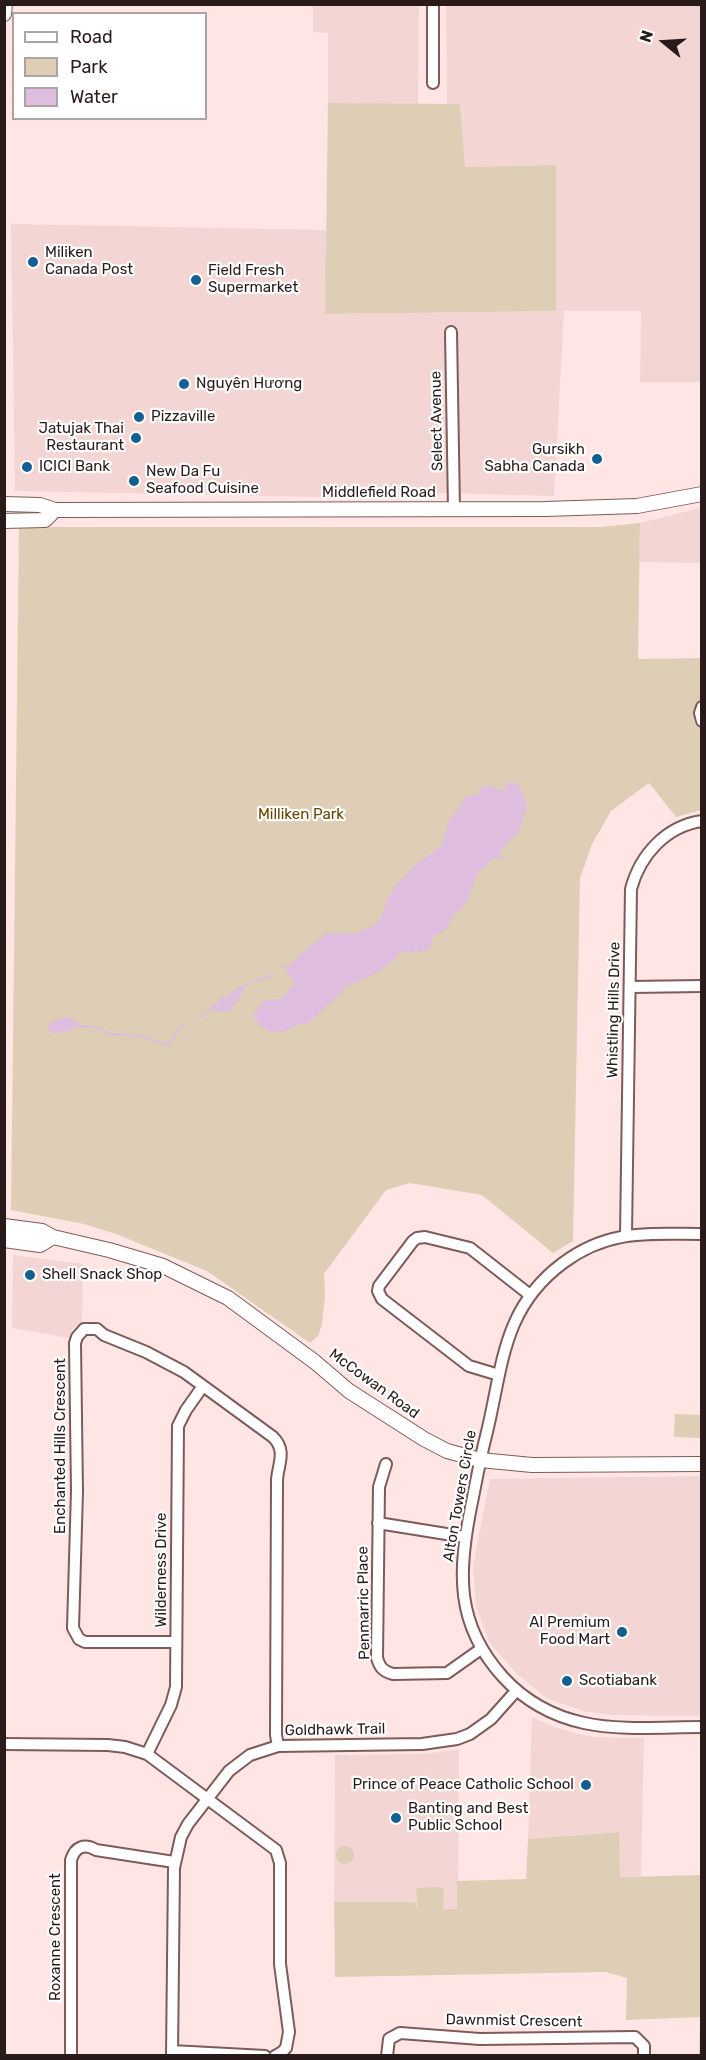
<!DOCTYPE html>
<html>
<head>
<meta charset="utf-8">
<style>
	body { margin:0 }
	#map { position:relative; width:706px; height:2060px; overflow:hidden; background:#ffe6e4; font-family:Rubik,sans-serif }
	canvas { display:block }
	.frame { position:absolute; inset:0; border:6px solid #2a1b1b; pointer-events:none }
	.legend { position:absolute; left:12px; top:12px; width:195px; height:108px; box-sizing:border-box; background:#fff; border:2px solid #aaa4a4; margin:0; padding:8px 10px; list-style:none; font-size:18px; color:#2a1b1b }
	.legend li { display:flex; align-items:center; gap:12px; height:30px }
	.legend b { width:30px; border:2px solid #aaa4a4 }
	.north { position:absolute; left:634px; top:12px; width:60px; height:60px; -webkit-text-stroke:4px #fff; paint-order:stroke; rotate:288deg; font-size:16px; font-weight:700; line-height:24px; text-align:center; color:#2a1b1b }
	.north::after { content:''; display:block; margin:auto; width:21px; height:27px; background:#2a1b1b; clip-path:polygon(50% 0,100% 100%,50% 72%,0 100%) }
</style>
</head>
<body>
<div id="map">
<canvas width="706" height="2060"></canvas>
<div class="frame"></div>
<ul class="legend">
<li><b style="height:8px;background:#fff"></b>Road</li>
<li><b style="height:16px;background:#deceb5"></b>Park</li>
<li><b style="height:16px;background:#dfbdde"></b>Water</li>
</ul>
<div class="north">N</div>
</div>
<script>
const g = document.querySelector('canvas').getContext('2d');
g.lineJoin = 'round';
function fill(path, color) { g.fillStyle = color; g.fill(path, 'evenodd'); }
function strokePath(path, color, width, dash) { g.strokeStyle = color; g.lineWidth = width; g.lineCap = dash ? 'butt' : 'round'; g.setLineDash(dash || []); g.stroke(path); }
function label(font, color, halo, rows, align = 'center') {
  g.font = font + ' Rubik,sans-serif'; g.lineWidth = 4.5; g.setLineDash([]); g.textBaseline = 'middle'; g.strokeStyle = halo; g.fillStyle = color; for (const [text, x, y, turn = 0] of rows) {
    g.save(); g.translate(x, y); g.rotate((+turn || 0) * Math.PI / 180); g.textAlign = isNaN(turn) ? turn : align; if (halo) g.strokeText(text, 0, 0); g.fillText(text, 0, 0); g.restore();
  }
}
fill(new Path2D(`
	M313 5H419L418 104 328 103V33L313 32Z
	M446 5H701V382H640L641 311H564L554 496 446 493 321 497 15 491 11 224 327 230 326 314 556 311V166L464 167 460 105 447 104Z
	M701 508V563L639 562 640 523Z
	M13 1255 83 1264 82 1323 73 1328 69 1338 12 1328Z
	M701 1476V1716L611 1715 583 1711 546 1698 516 1673 489 1642 476 1606 473 1566 490 1479Z
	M532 1717 554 1727 578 1734 596 1737 644 1738 641 1876 619 1877V1832L528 1839Z
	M459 1749 458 1909 417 1911 415 1902H334L335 1755 425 1754Z`), '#f3d5d3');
fill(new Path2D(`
	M328 103 460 104 465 167 556 165V311L325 314Z
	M640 523 638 659 701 658V700L693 714 695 724 701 730V810L676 817 649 783 611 811 592 844 580 878 573 1241 553 1253 482 1195 410 1183 386 1190 324 1274 325 1295 322 1324 318 1336 310 1343 207 1271 116 1234 84 1224 11 1210 19 527H601Z
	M675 1414 701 1415V1438L674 1437Z
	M619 1832 620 1877 701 1875V2055H699L700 2017 626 2020 627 1978 605 1972 335 1977 334 1902H415L418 1911 416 1888 441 1887 444 1891 443 1909H457V1881L526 1879 528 1839Z
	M336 1855a9 9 0 1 1 18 0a9 9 0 1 1-18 0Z`), '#deceb5');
fill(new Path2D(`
	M509 782 519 784 527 806 518 834 512 837 499 853V856L503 858V860L497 858 490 860 486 866 479 870C473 886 469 899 460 912L456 910 445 931 432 936C434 944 429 951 421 953L416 949 412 953 400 952 393 961 369 977 348 985 333 1001 308 1023 297 1025 283 1032H271L259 1025 253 1014 265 1000 281 999 293 985V979L286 972 289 965 326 933H357L375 925 381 918 387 900 395 886 420 861 438 849 443 842 449 820 460 807 465 797 479 794 482 787 492 786 497 790 504 789Z
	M254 981 243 989C242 997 234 1004 230 1011L217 1012 211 1008 213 1004H217L221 997H226L236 989Z
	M67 1017 78 1022 80 1027 57 1034 47 1030C49 1018 58 1021 67 1017Z`), '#dfbdde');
strokePath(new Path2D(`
	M283 966 288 968
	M254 981 273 975
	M199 1019 212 1009
	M81 1026 99 1028 111 1034 142 1036 168 1045 184 1024`), '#dfbdde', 2);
const minor = new Path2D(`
	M433 83V4
	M451 332 454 510
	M702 707 700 713 702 721
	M630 987 702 986
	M702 1234C648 1234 609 1229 563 1263 501 1309 503 1368 486 1436 480 1459 476 1483 471 1507 458 1572 455 1624 503 1677 525 1701 552 1716 584 1723 619 1731 665 1727 702 1727
	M626 1235 631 889C640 855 666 826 702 821
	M499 1375 469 1366 382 1299 378 1291 379 1286 413 1241 417 1238 425 1237 470 1248 530 1295
	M386 1464 379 1487 377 1658C380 1668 383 1671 393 1674L447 1673 481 1649
	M378 1523 465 1537
	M176 1642H85L79 1639 73 1628 77 1491 75 1343 77 1337 84 1329H97L104 1335 146 1352 184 1372 273 1437C287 1451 278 1464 277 1480L276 1735 278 1746
	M4 1744 108 1745 125 1747 147 1754 276 1850 280 1863V1964L289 2032 286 2048 282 2052 275 2056
	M147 1754 171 1705 176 1687 178 1426 186 1410 203 1386
	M172 2051 265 2056
	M71 2056V1860C75 1847 84 1843 96 1850L174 1862
	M172 2056 174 1868 181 1837 188 1824 229 1771 250 1755 278 1746 422 1744 457 1739 470 1734 491 1719 516 1691
	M387 2056 389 2039 400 2033 480 2039 635 2037 644 2046V2056`);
const major = new Path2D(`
	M4 14 5 4
	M4 504 40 505 55 510 545 509 637 506 702 494
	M4 521 45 520 55 510
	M4 1226 42 1231 53 1237 109 1250 163 1266 228 1298 315 1362 349 1391 424 1439 447 1451 480 1460 532 1465 702 1464
	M4 1240 40 1245 53 1237`);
strokePath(minor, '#7e5b59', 14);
strokePath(major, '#7e5b59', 16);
strokePath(minor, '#fff', 10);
strokePath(major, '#fff', 14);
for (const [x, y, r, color] of [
	[33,262,6,"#145f92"],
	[196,280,6,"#145f92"],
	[184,384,6,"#145f92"],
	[139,417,6,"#145f92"],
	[136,438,6,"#145f92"],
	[597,459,6,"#145f92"],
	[27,467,6,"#145f92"],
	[134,481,6,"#145f92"],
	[30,1275,6,"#145f92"],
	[622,1632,6,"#145f92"],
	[567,1681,6,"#145f92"],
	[586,1785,6,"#145f92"],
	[396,1818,6,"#145f92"]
]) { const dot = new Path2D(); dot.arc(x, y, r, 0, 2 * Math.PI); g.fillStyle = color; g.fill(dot); strokePath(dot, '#fff', 2); }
label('15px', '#2a1b1b', '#fff', [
	["Miliken",45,253],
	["Canada Post",45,270],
	["Field Fresh",208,271],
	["Supermarket",208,288],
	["Nguyên Hương",196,384],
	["Pizzaville",151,417],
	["Jatujak Thai",124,429,"right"],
	["Restaurant",124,446,"right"],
	["Gursikh",585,450,"right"],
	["Sabha Canada",585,467,"right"],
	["ICICI Bank",39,467],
	["New Da Fu",146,472],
	["Seafood Cuisine",146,489],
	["Shell Snack Shop",42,1275],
	["AI Premium",610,1623,"right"],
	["Food Mart",610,1640,"right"],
	["Scotiabank",579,1681],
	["Prince of Peace Catholic School",574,1785,"right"],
	["Banting and Best",408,1809],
	["Public School",408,1826]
], 'left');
label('15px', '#2a1b1b', '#fff', [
	["Select Avenue",437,421,-91],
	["Middlefield Road",379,493],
	["Whistling Hills Drive",614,1010,-89],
	["McCowan Road",374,1384,36],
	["Enchanted Hills Crescent",61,1446,-90],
	["Alton Towers Circle",460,1496,-80],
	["Wilderness Drive",162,1570,-90],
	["Penmarric Place",364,1603,-91],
	["Goldhawk Trail",335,1730,-1],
	["Roxanne Crescent",56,1937,-90],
	["Dawnmist Crescent",514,2021,1]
]);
label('15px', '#674500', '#fff', [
	["Milliken Park",301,815]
]);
</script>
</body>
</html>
